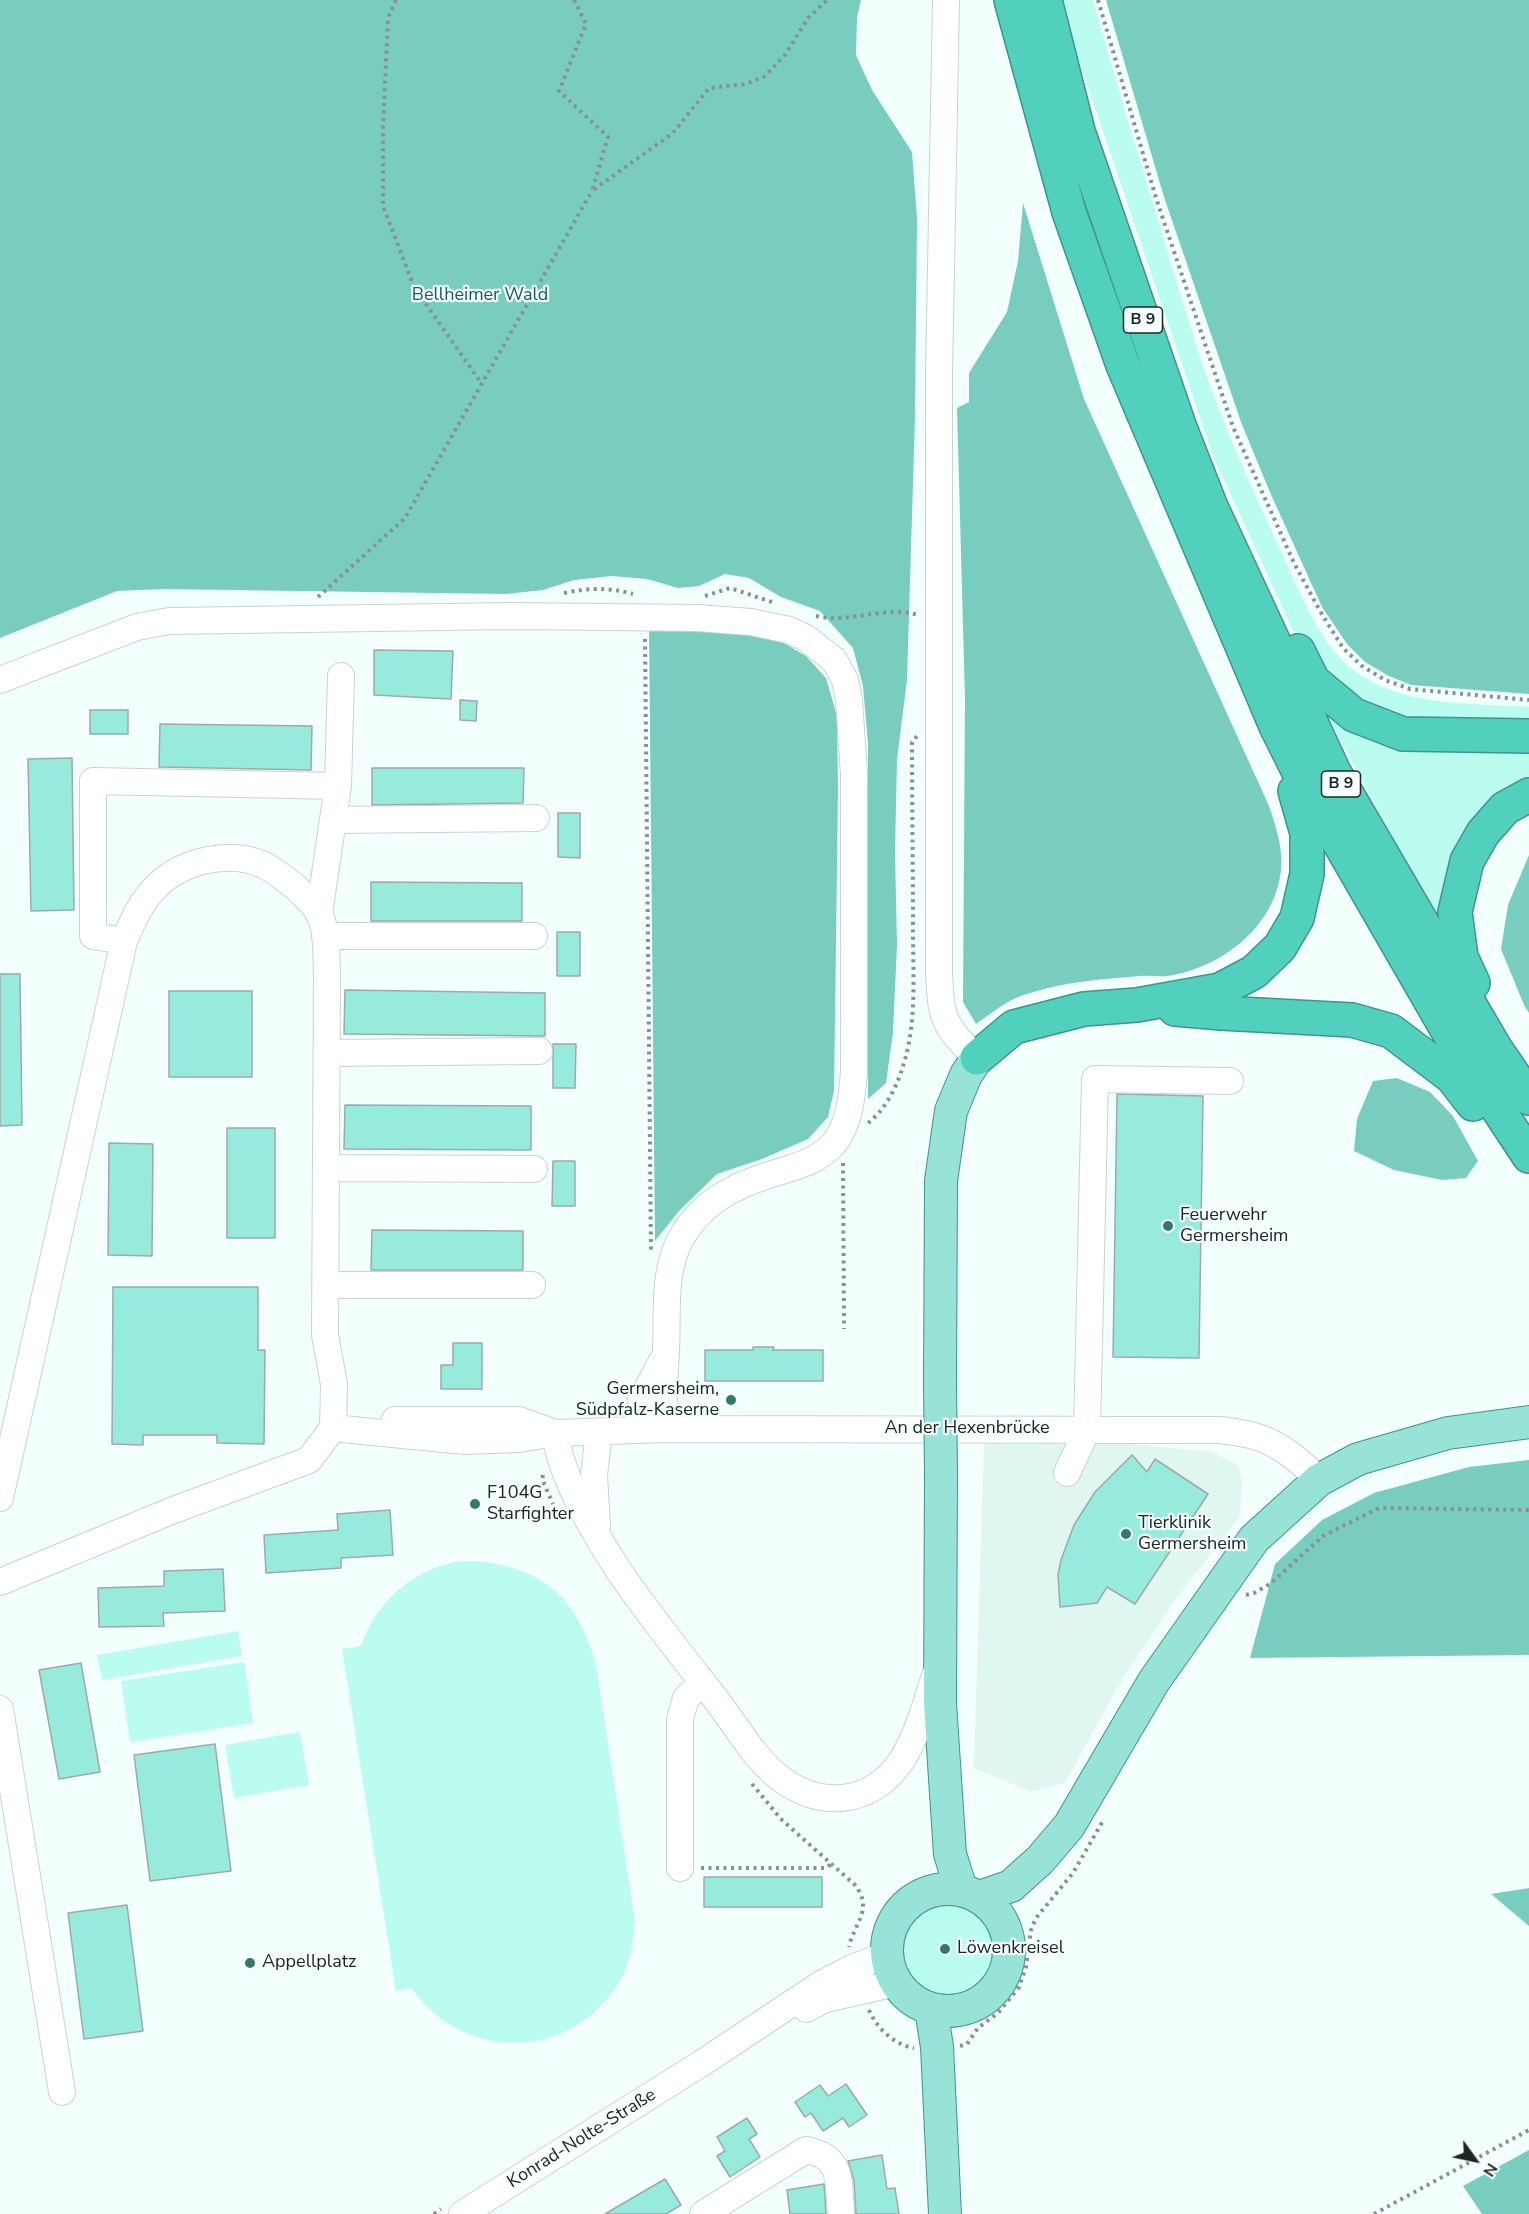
<!DOCTYPE html>
<html>
<head>
<meta charset="utf-8">
<style>
	body { margin:0 }
	#map { position:relative; width:1529px; height:2214px; overflow:hidden; background:#f2fffc; font-family:"Nunito Sans",sans-serif }
	canvas { display:block }
	.north { position:absolute; left:1445px; top:2130px; width:60px; height:60px; -webkit-text-stroke:4px #f2fffc; paint-order:stroke; rotate:123deg; font-size:16px; font-weight:700; line-height:24px; text-align:center; color:#212625 }
	.north::after { content:''; display:block; margin:auto; width:21px; height:27px; background:#212625; clip-path:polygon(50% 0,100% 100%,50% 72%,0 100%) }
</style>
</head>
<body>
<div id="map">
<canvas width="1529" height="2214"></canvas>
<div class="north">N</div>
</div>
<script>
const g = document.querySelector('canvas').getContext('2d');
g.lineJoin = 'round';
function fill(path, color) { g.fillStyle = color; g.fill(path, 'evenodd'); }
function strokePath(path, color, width, dash) { g.strokeStyle = color; g.lineWidth = width; g.lineCap = dash ? 'butt' : 'round'; g.setLineDash(dash || []); g.stroke(path); }
function label(font, color, halo, rows, align = 'center') {
  g.font = font + ' "Nunito Sans",sans-serif'; g.lineWidth = 4.5; g.setLineDash([]); g.textBaseline = 'middle'; g.strokeStyle = halo; g.fillStyle = color; for (const [text, x, y, turn = 0] of rows) {
    g.save(); g.translate(x, y); g.rotate((+turn || 0) * Math.PI / 180); g.textAlign = isNaN(turn) ? turn : align; if (halo) g.strokeText(text, 0, 0); g.fillText(text, 0, 0); g.restore();
  }
}
fill(new Path2D(`
	M984 1442H1110L1212 1452 1238 1465 1242 1480 1240 1516 1176 1599 1153 1633 1120 1683 1065 1783 1031 1792 974 1768Z`), '#dff6f1');
fill(new Path2D(`
	M1064 0H1093C1118 89 1145 178 1172 266 1184 305 1195 345 1209 383 1230 440 1255 496 1281 551 1299 589 1319 644 1353 670 1402 707 1471 703 1529 707V729L1388 721 1305 657 1213 456 1077 55Z
	M1322 706 1529 743V782L1444 933Z
	M476 1561C545 1568 577 1598 596 1664L635 1921C633 1940 631 1958 623 1975 579 2060 465 2066 412 1988L396 1991 342 1649 361 1646C374 1606 410 1571 452 1563 460 1561 468 1561 476 1561Z
	M238 1631 242 1656 102 1680 97 1655Z
	M244 1662 253 1723 130 1742 121 1681Z
	M300 1732 309 1785 234 1798 225 1745Z
	M900 1949a48 48 0 1 1 96 0a48 48 0 1 1-96 0Z`), '#bbfcf1');
fill(new Path2D(`
	M0 0H861L857 17 856 55 872 90 912 152 917 219 915 417 907 680 897 759 895 852 897 945 893 1032 886 1083 868 1099V744L863 686 853 648 820 611 781 597 749 578 725 574 699 586 678 588 647 579 612 576 574 580 543 590 506 594 163 589 117 591 0 638Z
	M1106 0H1529V694L1411 685 1387 675 1365 662 1347 644 1322 607 1269 490 1241 422 1164 197Z
	M1023 203 1084 399 1269 806C1274 821 1280 838 1281 854 1286 918 1226 968 1167 976 1158 977 1149 975 1140 976 1102 979 1063 982 1027 994 1008 999 992 1013 976 1024L963 1002 965 698 957 408 969 402V373L1007 312 1018 261Z
	M649 627 738 630 777 639 806 656 826 678 837 716 838 792 834 1091 828 1117 808 1139 762 1159 717 1174 679 1211 655 1241Z
	M1529 855V1013L1524 1005 1501 949 1508 905Z
	M1397 1078 1430 1092 1453 1116 1478 1161 1466 1178 1442 1180 1394 1170 1354 1151 1357 1119 1373 1081Z
	M1529 1460V1655L1250 1658 1275 1564 1322 1520 1374 1493 1469 1467Z
	M1529 1888V1926L1491 1894Z
	M1529 2150V2214H1482L1463 2186Z`), '#79cdbf');
const building = new Path2D(`
	M374 650 453 651 451 699 374 695Z
	M460 700 477 701 476 721 460 720Z
	M90 710H128V734H90Z
	M160 724 312 726 311 770 159 767Z
	M72 758 74 910 31 911 28 759Z
	M372 768H524L523 803 372 805Z
	M558 813H580V858L558 857Z
	M371 882 522 883V921H371Z
	M557 932H580V976H557Z
	M0 974H20L22 1125 0 1126Z
	M345 990 545 993V1036L344 1034Z
	M169 991H252V1077H169Z
	M553 1044H576L575 1088H553Z
	M1117 1094 1203 1096 1199 1358 1113 1357Z
	M345 1105 531 1106V1150L344 1149Z
	M227 1128H275V1238H227Z
	M109 1143 153 1144 152 1256 108 1255Z
	M553 1161H575V1206H552Z
	M372 1230 523 1231V1270H371Z
	M113 1287H258V1350H265L264 1444 217 1443V1435H143V1445L112 1444Z
	M453 1343H482V1389H441V1365H453Z
	M753 1347H774L773 1350H823V1381H705V1350H753Z
	M1132 1455 1147 1472 1155 1459 1208 1494 1135 1604 1107 1587 1097 1603 1060 1607 1058 1575 1061 1560 1074 1525 1095 1492Z
	M390 1510 393 1555 341 1558V1568L266 1573 264 1535 338 1530 337 1514Z
	M223 1569 225 1611 163 1613 164 1626 99 1627 98 1588 164 1586V1571Z
	M81 1663 100 1772 59 1779 39 1670Z
	M215 1744 231 1871 150 1881 134 1755Z
	M704 1877H822V1907H704Z
	M127 1905 143 2031 84 2039 68 1913Z
	M846 2084 867 2115 849 2127 843 2118 823 2131 811 2113 805 2117 795 2102 820 2085 828 2096Z
	M747 2118 757 2134 749 2139 760 2157 730 2177 717 2156 725 2151 717 2137Z
	M882 2155 887 2189 895 2188 899 2214H856L854 2180 848 2161Z
	M665 2179 681 2205 666 2214H605Z
	M824 2184 826 2214H790L787 2190Z`);
fill(building, '#97ebdd');
strokePath(building, '#9eaaa7', 1.5);
const minor = new Path2D(`
	M946 0 939 375V972C941 1019 943 1025 977 1058
	M0 680 137 627 169 621 511 616 698 618 751 622 789 630 806 638 834 660 845 680 849 700 854 774V1072C852 1096 850 1122 835 1142 818 1163 790 1168 766 1176 732 1187 702 1203 683 1235 662 1268 668 1314 666 1351 665 1377 662 1403 664 1429
	M333 820 536 818
	M319 914 338 786 341 676
	M325 936H534
	M124 941 93 936V781L338 786
	M327 1053 539 1051
	M326 1168 534 1169
	M326 1285H532
	M395 1420H519L552 1432
	M333 1428 464 1441 519 1439 555 1433 664 1429 1222 1430C1232 1432 1244 1433 1254 1436 1280 1443 1301 1462 1319 1480
	M637 1430 641 1400 662 1361
	M555 1433C561 1479 597 1538 623 1577 651 1617 681 1655 711 1693 732 1719 751 1754 776 1775 818 1810 871 1806 902 1760 918 1734 926 1704 935 1675
	M1067 1473 1087 1430 1095 1079 1230 1081
	M0 1498 124 941C133 921 141 901 157 886 183 860 230 850 264 865 274 870 285 879 294 886 303 894 313 903 319 913 328 931 326 958 327 977L325 1335 334 1384 333 1428 309 1460 171 1511 0 1582
	M597 1526 594 1475 599 1432
	M0 1709 62 2092
	M680 1868V1719L686 1698 702 1683
	M806 2009 825 1999 896 1983
	M462 2214 702 2063 821 1984 852 1968 887 1955
	M703 2214 806 2150C844 2157 838 2182 841 2214`);
const major = new Path2D(`
	M940 1383 941 1181 951 1111 966 1075 977 1058
	M941 1473 940 1703 950 1854 961 1889
	M887 1950a61 61 0 1 1 122 0a61 61 0 1 1-122 0Z
	M980 1897 1011 1886 1040 1860 1069 1826 1154 1681 1254 1539 1319 1480 1358 1459 1448 1433 1529 1422
	M931 2009 937 2047 945 2214`);
const highway = new Path2D(`
	M1011 0 1069 212 1123 365 1276 726 1302 778 1459 1050 1529 1156
	M1045 0 1078 131 1180 428 1211 507 1334 772 1495 1048 1529 1098
	M1298 651 1313 681 1354 715 1403 734 1529 736
	M1473 983 1461 957 1455 912 1467 861 1483 833 1505 808 1529 795
	M1175 1009 1221 1013 1352 1020 1391 1031 1452 1077 1473 1104
	M977 1058 1014 1027 1084 1009 1137 1005 1220 990 1254 972 1280 947 1297 918 1307 874V833L1295 791`);
strokePath(minor, '#c8d4d1', 28);
strokePath(major, '#419488', 34);
strokePath(highway, '#419488', 36);
strokePath(new Path2D(`
	M396 0 388 18 383 127V206L414 287 482 384
	M574 0 586 24 559 91 608 137 592 191 673 133 709 88 746 84 765 76 785 55 808 18 827 0
	M1098 0 1156 198 1233 427 1294 563 1320 611 1343 648 1362 666 1385 680 1410 689 1529 700
	M564 593C588 588 609 587 633 594
	M705 596 730 588 772 602
	M318 597 405 518 592 191
	M816 616C850 624 884 605 918 615
	M645 639 651 1250
	M868 1123C885 1110 897 1087 903 1066 917 1024 913 974 913 930 913 867 912 805 912 742L917 736
	M843 1163 844 1329
	M543 1475 542 1479 553 1504
	M1246 1595 1254 1593 1270 1584 1323 1536 1379 1508 1529 1510
	M752 1784 781 1819 855 1885C874 1910 854 1923 849 1947
	M701 1868H826L831 1864
	M869 2010C876 2027 894 2045 914 2048
	M960 2046 967 2044 978 2028 998 2013 1019 1987 1026 1967 1031 1930 1036 1918 1073 1873 1104 1819
	M434 2214 441 2209
	M1374 2214 1529 2130`), '#88918f', 4, [3, 4.5]);
strokePath(minor, '#fff', 26);
strokePath(major, '#97e3d8', 32);
strokePath(highway, '#52d0be', 33);
const majorBridge = new Path2D(`
	M940 1383 941 1473`);
strokePath(majorBridge, '#419488', 34, []);
strokePath(majorBridge, '#97e3d8', 32);
for (const [x, y, r, color] of [
	[1168,1226,6,"#32786e"],
	[731,1400,6,"#32786e"],
	[475,1504,6,"#32786e"],
	[1126,1534,6,"#32786e"],
	[945,1949,6,"#32786e"],
	[250,1963,6,"#32786e"]
]) { const dot = new Path2D(); dot.arc(x, y, r, 0, 2 * Math.PI); g.fillStyle = color; g.fill(dot); strokePath(dot, '#f2fffc', 2); }
for (const [x, y, w] of [
	[1143,320,39],
	[1341,784,39]
]) { const box = new Path2D(); box.roundRect(x - w / 2, y - 13, w, 26, 4.5); g.fillStyle = '#f2fffc'; g.fill(box); strokePath(box, '#212625', 1.5); }
label('bold 16px', '#212625', null, [
	["B 9",1143,320],
	["B 9",1341,784]
]);
label('18px', '#175c53', '#f2fffc', [
	["Bellheimer Wald",480,296]
]);
label('18px', '#212625', '#f2fffc', [
	["Feuerwehr",1180,1216],
	["Germersheim",1180,1237],
	["Germersheim,",719,1390,"right"],
	["Südpfalz-Kaserne",719,1411,"right"],
	["F104G",487,1494],
	["Starfighter",487,1515],
	["Tierklinik",1138,1524],
	["Germersheim",1138,1545],
	["Löwenkreisel",957,1949],
	["Appellplatz",262,1963]
], 'left');
label('18px', '#212625', '#f2fffc', [
	["An der Hexenbrücke",967,1429],
	["Konrad-Nolte-Straße",582,2139,-32]
]);
</script>
</body>
</html>
